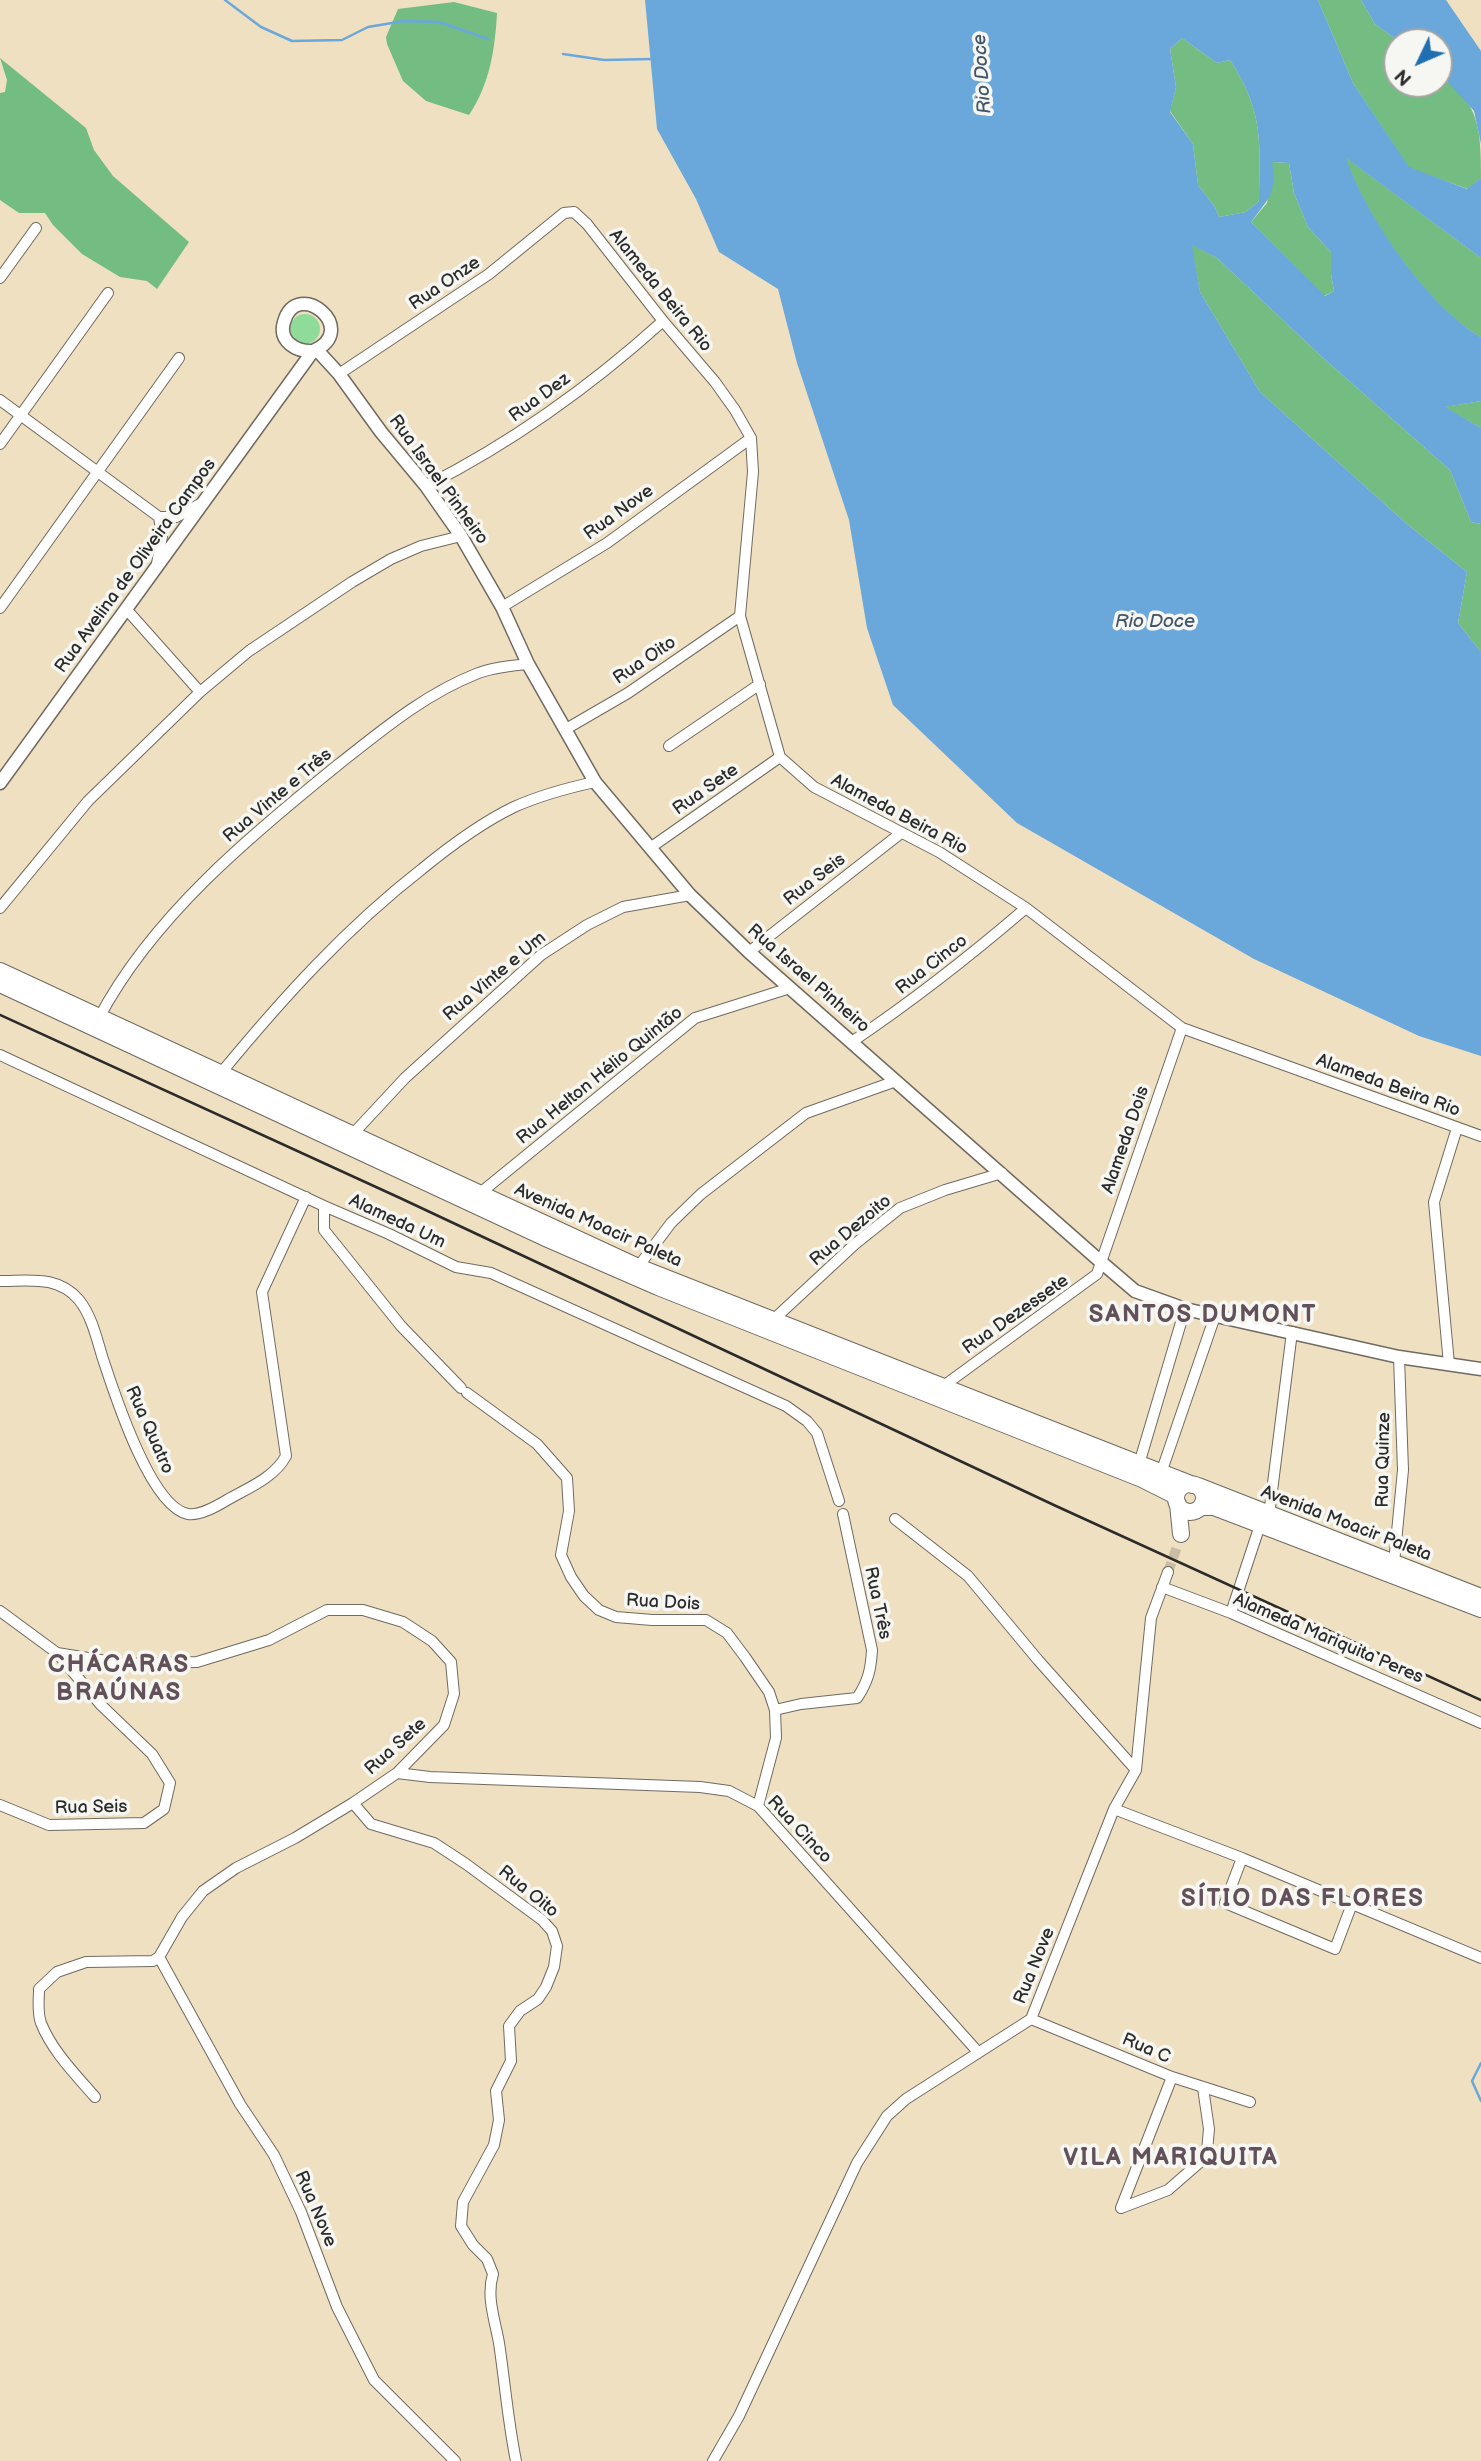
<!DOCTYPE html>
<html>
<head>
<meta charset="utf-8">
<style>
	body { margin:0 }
	#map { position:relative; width:1481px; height:2461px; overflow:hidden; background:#f0e0c2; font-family:"Balsamiq Sans",sans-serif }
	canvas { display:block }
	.north { position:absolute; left:1383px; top:28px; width:70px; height:70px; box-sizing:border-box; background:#f6f6f2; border:2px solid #a5a5a2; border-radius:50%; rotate:226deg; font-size:19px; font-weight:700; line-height:28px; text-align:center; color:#2b2b2b }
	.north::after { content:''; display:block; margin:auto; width:24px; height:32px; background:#1f6fb2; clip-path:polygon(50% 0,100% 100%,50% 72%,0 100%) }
</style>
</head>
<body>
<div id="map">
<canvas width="1481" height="2461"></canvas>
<div class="north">N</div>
</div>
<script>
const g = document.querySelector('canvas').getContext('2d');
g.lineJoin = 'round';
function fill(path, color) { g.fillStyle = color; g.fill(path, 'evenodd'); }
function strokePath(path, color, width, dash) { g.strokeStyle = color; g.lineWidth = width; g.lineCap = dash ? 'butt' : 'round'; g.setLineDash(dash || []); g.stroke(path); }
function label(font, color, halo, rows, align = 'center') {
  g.font = font + ' "Balsamiq Sans",sans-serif'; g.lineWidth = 7; g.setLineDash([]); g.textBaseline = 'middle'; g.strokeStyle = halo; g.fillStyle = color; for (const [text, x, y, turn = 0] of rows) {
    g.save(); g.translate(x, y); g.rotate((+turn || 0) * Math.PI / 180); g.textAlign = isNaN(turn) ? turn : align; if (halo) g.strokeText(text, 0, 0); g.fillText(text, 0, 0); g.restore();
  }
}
fill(new Path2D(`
	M290 329a15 15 0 1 1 30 0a15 15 0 1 1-30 0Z`), '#8fdc9a');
fill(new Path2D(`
	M1318 0H1361L1375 24 1400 42H1397V84H1439V72C1480 104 1481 130 1481 178L1468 189 1409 168 1353 83Z
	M454 2 497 13C495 49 490 84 469 115L426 101 403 81 387 44 386 37 398 9Z
	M1182 38 1217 63 1230 60C1264 112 1260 142 1259 201L1246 212 1219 217 1215 207 1198 185 1193 144 1170 111 1176 87 1170 49Z
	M0 58 86 128 94 150 113 176 189 242 157 289 147 281 120 277 82 254 53 225 45 213H19L0 200V93L5 92 7 80Z
	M1345 157 1481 258V337C1426 306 1366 216 1345 157Z
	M1272 162 1289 163 1294 193 1308 227 1331 252V274L1334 291 1324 296 1251 222 1267 203Z
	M1191 244 1217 258 1322 357 1450 470 1471 522 1481 524V652L1458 623 1467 572 1407 524 1260 392 1200 292Z
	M1481 401V428L1444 407Z`), '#73bc82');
fill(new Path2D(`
	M645 0H1318L1353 83 1409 167 1467 189 1481 178V258L1346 158C1366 216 1428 307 1481 337V401L1445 407 1481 428V524L1471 522 1450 470 1322 357 1217 258 1192 245 1200 292 1260 392 1407 524 1467 572 1458 623 1481 652V1056L1419 1036 1254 959 1017 823 893 705 867 628 849 520 797 363 778 289 719 252 696 199 657 129ZM1182 38 1217 63 1230 60C1264 112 1260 142 1259 201L1246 212 1219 217 1215 207 1198 185 1193 144 1170 112 1176 87 1170 49ZM1272 162 1289 163 1294 193 1308 227 1331 252V274L1334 291 1325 296 1251 222C1269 198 1277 193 1272 162Z
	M1361 0H1446L1481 51V144L1474 111 1439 72V42H1400L1375 24Z`), '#6aa7db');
strokePath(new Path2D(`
	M225 0 261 27 292 41 342 40 368 27 404 21 439 22 488 39
	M563 54 604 60 652 59
	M1481 2063 1472 2081 1481 2101`), '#6aa7db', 2.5);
strokePath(new Path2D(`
	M1168 1572 1177 1547`), '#c9bca4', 10, [10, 5]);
const minor = new Path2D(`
	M0 278 36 228
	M339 374 489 274 564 213 574 212 587 224 663 321 715 382 735 410 751 438 753 472 740 616 780 757 814 787 939 852 1026 908 1182 1028 1481 1136
	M0 400 159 517H176L202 503
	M0 444 108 293
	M426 486C511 443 591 386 663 321
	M157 564 162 536 159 517
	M502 607 607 543 751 438
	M0 608 179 358
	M127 610 200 692
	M566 729 628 693 740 616
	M669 746 760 684
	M650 848 780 757
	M0 908 88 801 200 692 249 651 352 582 391 559 421 546 461 536
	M749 952 901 833
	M99 1018C152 917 251 835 339 764 381 731 425 694 476 674 493 667 511 666 528 664
	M853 1041C914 1000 970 956 1026 908
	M0 1055 324 1206 389 1234 456 1267 491 1273 786 1406 807 1421 817 1433 839 1501
	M221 1073C282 999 346 928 422 869 450 846 481 823 514 807 541 795 567 788 595 782
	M352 1135 405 1078 541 955 587 925 623 907 690 895
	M479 1194 695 1018 790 988
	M324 1206V1230L401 1326 461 1388
	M638 1267 671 1223 701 1194 806 1113 896 1081
	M0 1281C29 1281 58 1275 79 1300 92 1316 97 1340 103 1359 114 1392 150 1507 188 1514 200 1516 217 1506 227 1500 248 1488 274 1478 286 1456L262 1292 306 1197
	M772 1321 855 1244 900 1208 945 1190 1002 1173
	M1449 1364 1434 1202 1457 1128
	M942 1387 1097 1274 1182 1028
	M467 1393 537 1444 567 1478 569 1511 561 1555 571 1577 584 1596 599 1610 616 1617 652 1620H706L727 1633 745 1657 769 1692 775 1710 776 1738 758 1806
	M1139 1464 1185 1309
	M1161 1473 1215 1316
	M1269 1515 1292 1332
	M895 1519 968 1576 1038 1660 1136 1770
	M1394 1563 1403 1470 1399 1357
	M1162 1587 1231 1613 1481 1723
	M0 1611 57 1653 101 1705 152 1754 170 1783 164 1809 144 1823 49 1825 0 1805
	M1231 1613 1260 1525
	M57 1653 125 1664 197 1662 269 1640 327 1610H363L403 1622 432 1641 451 1662 454 1694 444 1725 397 1773 353 1803 295 1838 236 1868 203 1891 182 1917 159 1957 153 1961 86 1962 57 1972 39 1989C39 2000 37 2012 41 2023 52 2051 76 2075 95 2097
	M775 1710 801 1704 857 1698C868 1682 871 1669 872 1650L843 1514
	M397 1773 430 1777 700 1787 729 1791 758 1806 978 2052
	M353 1803 371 1824 434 1843 466 1864 542 1920 552 1931 557 1946 554 1967 546 1987 538 1999 520 2011 509 2026 511 2061 496 2091 499 2120 494 2145 463 2202 461 2226 473 2245 487 2259 493 2274C486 2297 495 2320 499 2343 505 2383 508 2422 516 2461
	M1114 1809 1242 1858 1481 1958
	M1242 1858 1225 1903 1335 1949 1352 1904
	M159 1957 240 2104 274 2155 301 2212 337 2307 374 2380 455 2461
	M1031 2019 1172 2077 1250 2102
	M1121 2208 1168 2190 1199 2163 1207 2151 1209 2129 1203 2088
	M1121 2208 1172 2077
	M713 2461 739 2416 857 2163 887 2116 906 2099 1031 2019 1114 1809 1136 1770 1151 1618 1168 1572`);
const tertiary = new Path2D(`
	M317 350 339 374 381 432 426 486 461 536 502 607 528 664 595 782 690 895 749 952 1101 1262 1135 1291 1185 1309 1399 1357 1481 1369
	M0 783 313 351C362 330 297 276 284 322 278 342 297 352 313 351`);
const primary = new Path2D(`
	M0 971 638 1267 1193 1485
	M0 984 550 1240 658 1287 1142 1479 1176 1496
	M1176 1498a14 14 0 1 1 28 0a14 14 0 1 1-28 0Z
	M1198 1486 1481 1597
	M1178 1504 1181 1534
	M1201 1507H1214L1481 1609`);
strokePath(minor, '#706a60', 12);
strokePath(tertiary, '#706a60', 15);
strokePath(primary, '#706a60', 18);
strokePath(minor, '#fff', 10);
strokePath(tertiary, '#fff', 12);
strokePath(primary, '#fff', 16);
strokePath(new Path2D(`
	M0 1015 400 1198 1056 1506 1481 1700`), '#2b2b2b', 2.5);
label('18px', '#2b2b2b', '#f6f6f2', [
	["Rua Onze",445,284,-34],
	["Alameda Beira Rio",660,291,51],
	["Rua Dez",540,398,-36],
	["Rua Israel Pinheiro",438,480,54],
	["Rua Nove",619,513,-36],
	["Rua Avelina de Oliveira Campos",136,566,-54],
	["Rua Oito",645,661,-34],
	["Rua Sete",706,790,-35],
	["Rua Vinte e Três",278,796,-40],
	["Alameda Beira Rio",899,815,28],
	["Rua Seis",815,880,-38],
	["Rua Cinco",932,965,-38],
	["Rua Vinte e Um",495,977,-40],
	["Rua Israel Pinheiro",808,979,41],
	["Rua Helton Hélio Quintão",600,1076,-39],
	["Alameda Beira Rio",1388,1086,20],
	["Alameda Dois",1126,1140,-71],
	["Alameda Um",397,1222,25],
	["Avenida Moacir Paleta",598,1226,24],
	["Rua Dezoito",851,1231,-40],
	["Rua Dezessete",1016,1315,-35],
	["Rua Quatro",149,1430,66],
	["Rua Quinze",1384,1460,-89],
	["Avenida Moacir Paleta",1346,1524,21],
	["Rua Dois",663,1603,3],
	["Rua Três",877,1603,78],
	["Alameda Mariquita Peres",1328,1639,23],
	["Rua Sete",396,1747,-42],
	["Rua Seis",91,1808,-1],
	["Rua Cinco",799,1830,47],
	["Rua Oito",528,1892,39],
	["Rua Nove",1035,1966,-68],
	["Rua C",1146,2049,23],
	["Rua Nove",315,2209,67]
]);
label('italic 19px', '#415669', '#f6f6f2', [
	["Rio Doce",983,74,-94],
	["Rio Doce",1155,622]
]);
g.letterSpacing = '2px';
label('bold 24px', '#63515a', '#f6f6f2', [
	["SANTOS DUMONT",1203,1316],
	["CHÁCARAS",119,1666],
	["BRAÚNAS",119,1694],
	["SÍTIO DAS FLORES",1303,1900],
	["VILA MARIQUITA",1171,2159]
]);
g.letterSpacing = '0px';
</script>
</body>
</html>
